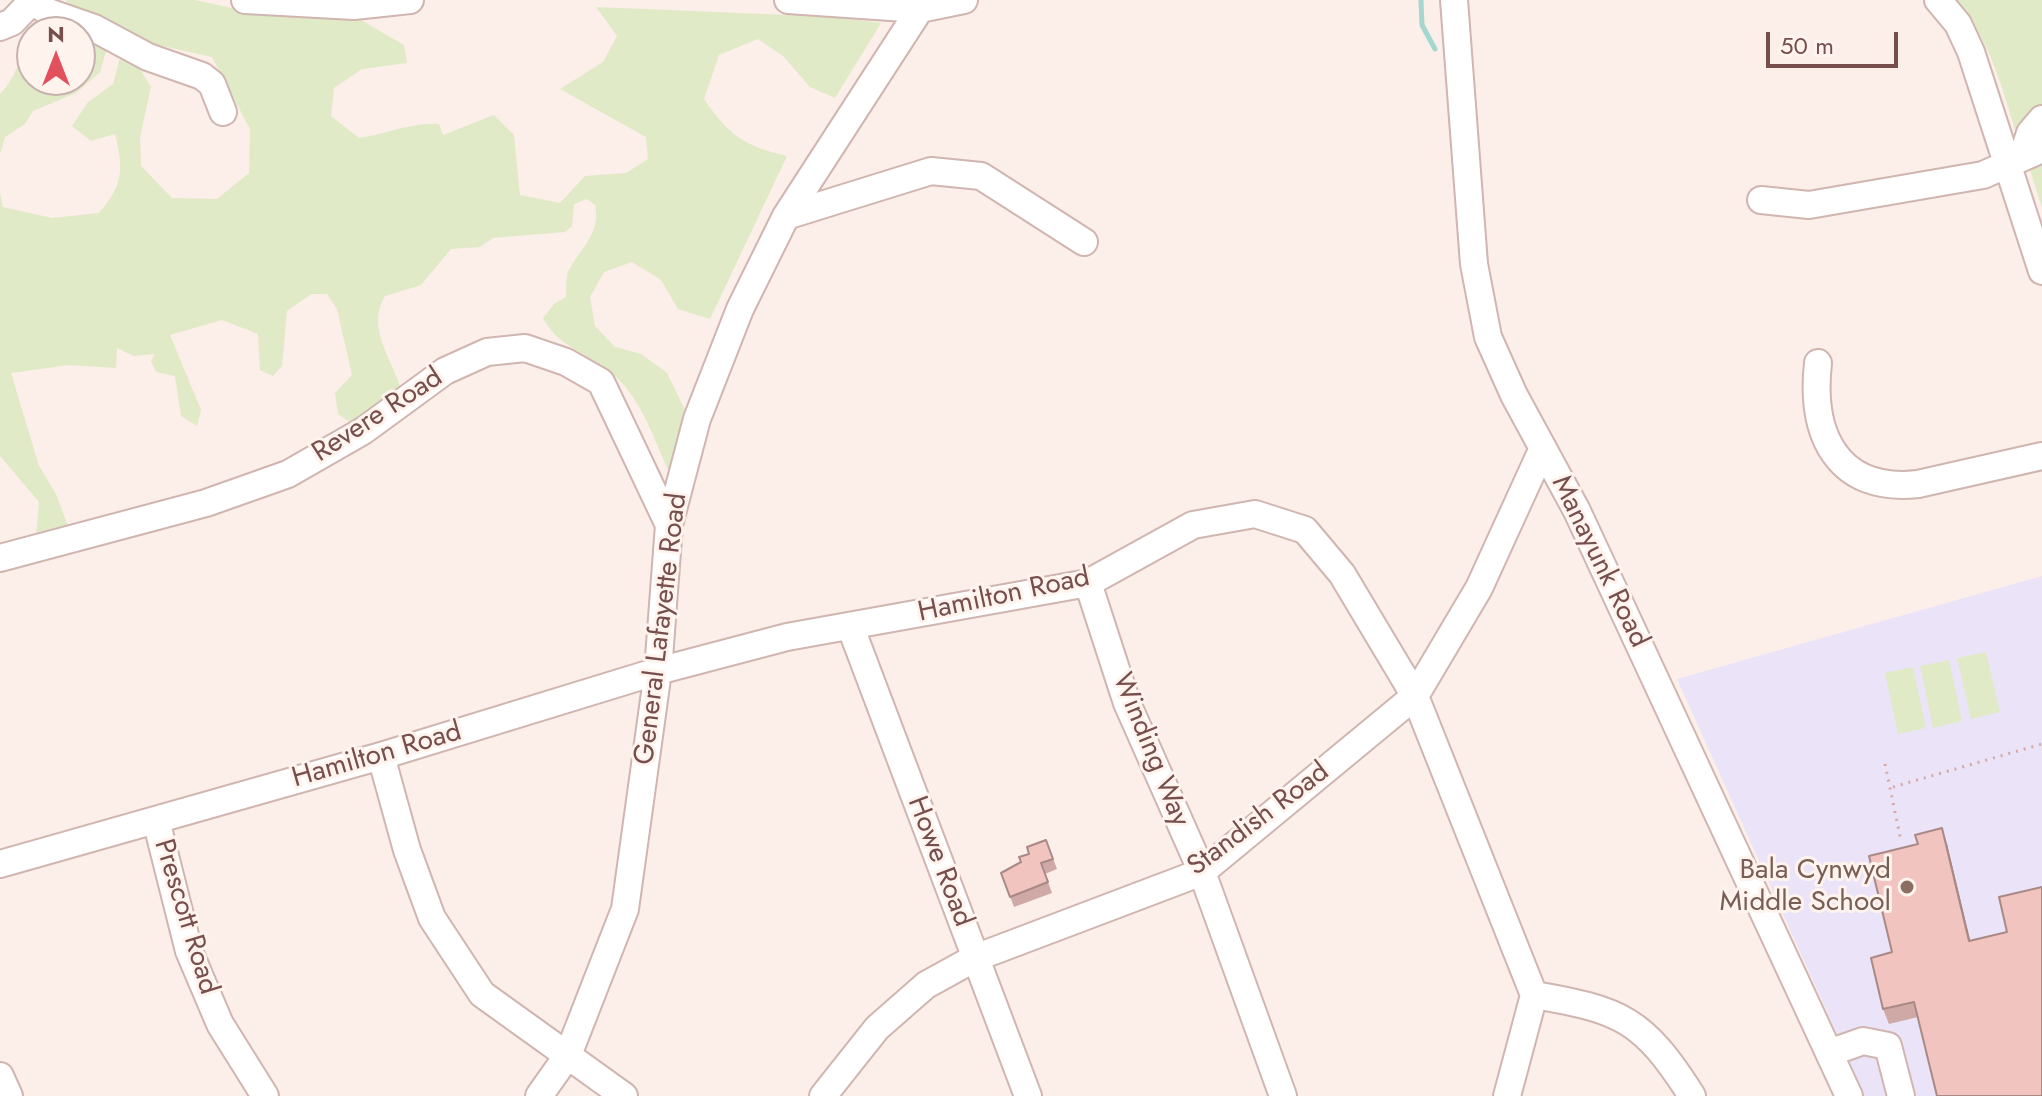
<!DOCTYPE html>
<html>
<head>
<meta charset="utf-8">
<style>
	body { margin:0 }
	#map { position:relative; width:2042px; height:1096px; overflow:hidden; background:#fceee8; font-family:Jost,sans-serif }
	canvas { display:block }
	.north { position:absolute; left:16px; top:16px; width:80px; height:80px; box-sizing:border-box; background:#fff3ee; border:2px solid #c8b1ad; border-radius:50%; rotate:0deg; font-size:22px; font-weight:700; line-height:32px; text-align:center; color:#764e4c }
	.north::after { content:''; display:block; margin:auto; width:28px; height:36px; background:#e3505d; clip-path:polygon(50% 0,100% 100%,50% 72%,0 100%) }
	.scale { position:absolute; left:1766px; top:32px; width:132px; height:36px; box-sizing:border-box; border:4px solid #764e4c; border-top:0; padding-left:10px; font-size:24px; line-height:28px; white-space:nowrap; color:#764e4c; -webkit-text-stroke:6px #fff3ee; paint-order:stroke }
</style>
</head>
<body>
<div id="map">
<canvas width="2042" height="1096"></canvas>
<div class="north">N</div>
<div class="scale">50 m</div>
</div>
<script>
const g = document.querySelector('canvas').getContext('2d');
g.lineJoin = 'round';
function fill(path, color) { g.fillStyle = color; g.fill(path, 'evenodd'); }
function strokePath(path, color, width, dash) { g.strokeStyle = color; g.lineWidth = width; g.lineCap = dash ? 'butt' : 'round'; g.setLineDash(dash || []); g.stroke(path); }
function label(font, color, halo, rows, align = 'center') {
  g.font = font + ' Jost,sans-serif'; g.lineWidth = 6; g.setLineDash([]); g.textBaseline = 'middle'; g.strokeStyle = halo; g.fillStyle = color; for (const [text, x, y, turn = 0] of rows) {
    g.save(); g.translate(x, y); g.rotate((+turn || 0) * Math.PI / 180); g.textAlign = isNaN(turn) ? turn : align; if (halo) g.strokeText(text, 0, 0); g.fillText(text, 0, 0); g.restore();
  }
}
fill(new Path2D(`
	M2042 576V1096H1865L1677 679Z`), '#ebe4f9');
fill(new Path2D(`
	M67 0H195L254 13 359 19 404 45 407 63 362 69 334 88 331 116 359 138C387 134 412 122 439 124L443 135 494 115 514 135 520 195 560 203 585 176 626 173 648 159 646 137 560 89 603 62 617 36 596 7 837 17 881 23 835 98 810 87 783 56 758 39 719 55 704 99C729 135 743 146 787 156L710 319 678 309 661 280 632 262 604 272 590 297 595 326 615 347 641 354 667 373 685 410 670 474C655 442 642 400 615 376 590 353 558 348 543 318L554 304 566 297C567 289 565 277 569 270 581 248 601 233 595 205L587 199 574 204 572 226 565 232 493 238 480 247 451 249 421 285 385 296C366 327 391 357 401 389L354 425 338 414 335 393 352 375 337 309 327 294H311L287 311 282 366 273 376 260 370 258 334 222 320 170 335 201 410 197 426 181 416 175 376 156 372 151 361 155 354 134 356 117 348 116 368 69 365 11 373 39 466 56 494 68 526 36 537 39 502 0 456V193L3 207 52 218 99 213C123 185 124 170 115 134L91 141 72 126 88 102 113 84 120 58 140 69 151 87 140 137 141 166 172 198 217 199 249 173 250 129 212 57 140 41 63 7Z
	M1954 0H2042V138L2020 146C2004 96 1992 38 1954 0Z
	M37 17 78 32H32V80H80V33L107 48 100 72 76 93 33 111 25 124 5 137 0 154V94C21 73 23 43 37 17Z
	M2042 163V208L2029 167Z
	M1986 652 2000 712 1971 719 1957 658Z
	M1949 660 1962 721 1933 728 1920 666Z
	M1913 667 1926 728 1898 734 1885 673Z`), '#e0eac6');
strokePath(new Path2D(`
	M1421 0 1422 25 1435 49`), '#a3d7cf', 5);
const minor = new Path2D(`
	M32 0 48 12 94 28 148 57 202 76 212 84 223 112
	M245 0 354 6 410 0
	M788 0 920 9 964 0
	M1454 0 1474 264 1488 337 1514 395 1577 511 1849 1096
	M1938 0 1958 24 1971 52 2042 271
	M0 27 12 22 31 2
	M2023 155 2030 133 2042 119
	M1761 200 1809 205 1983 175 2042 149
	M786 216 931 171 981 176 1084 242
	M1818 363C1810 434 1837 493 1918 484L2042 456
	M0 558 206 503 288 474 363 431 445 371 487 352 525 348 566 362 601 382 669 525
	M1088 583 1127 703 1202 872 1283 1096
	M851 628 1028 1096
	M381 756 407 850 432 918 482 994 624 1096
	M156 820 189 951 220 1024 265 1096
	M0 864 381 756 658 671 787 637 1088 583 1193 525 1255 514 1305 530 1342 574 1415 696 1534 995C1622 1010 1643 1019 1692 1096
	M1829 1053 1863 1041 1888 1046 1901 1096
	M0 1076 9 1096
	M539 1096 568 1055 625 909 658 671 669 525 697 419 740 309 786 216 920 9
	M823 1096 877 1028 926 985 975 958 1202 872 1415 696 1479 588 1543 448
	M1507 1096 1534 995`);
strokePath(minor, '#d0b5b0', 30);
strokePath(new Path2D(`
	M1885 764 1901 841
	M1893 787 2042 744`), '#d6a7a3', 3, [2, 6]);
strokePath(minor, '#fff', 26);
fill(new Path2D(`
	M1046 840 1057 869 1045 874 1052 893 1014 907 1001 873 1021 862 1029 854Z
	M1918 844H1947L1970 941 2007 932 2042 887V1096L1918 1017 1889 1024 1883 1009 1892 952Z`), '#cfa9a5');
fill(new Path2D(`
	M1942 828 1947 844 1974 956 1969 941Z`), '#a98986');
const building = new Path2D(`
	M1942 828 1969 941 2007 932 1999 897 2042 887V1096H1937L1914 1002 1883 1009 1871 958 1892 952 1869 856 1918 844 1915 835Z
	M1046 840 1053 859 1041 863 1048 882 1010 897 1001 873 1021 862 1019 857 1029 854 1027 847Z`);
fill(building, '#f1c4c0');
strokePath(building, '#a98986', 2);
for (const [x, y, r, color] of [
	[1907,887,8,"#8d6e63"]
]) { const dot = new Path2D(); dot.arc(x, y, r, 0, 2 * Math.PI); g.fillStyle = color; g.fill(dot); strokePath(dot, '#fff3ee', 3); }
label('28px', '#764e4c', '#fff3ee', [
	["Revere Road",378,416,-33],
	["Manayunk Road",1599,562,64],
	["Hamilton Road",1004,596,-12],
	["General Lafayette Road",662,629,-83],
	["Winding Way",1150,750,68],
	["Hamilton Road",377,756,-16],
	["Standish Road",1259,820,-37],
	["Howe Road",939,862,69],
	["Prescott Road",185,917,73]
]);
label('28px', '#785e54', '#fff3ee', [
	["Bala Cynwyd",1891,871],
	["Middle School",1891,903]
], 'right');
</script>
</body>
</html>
